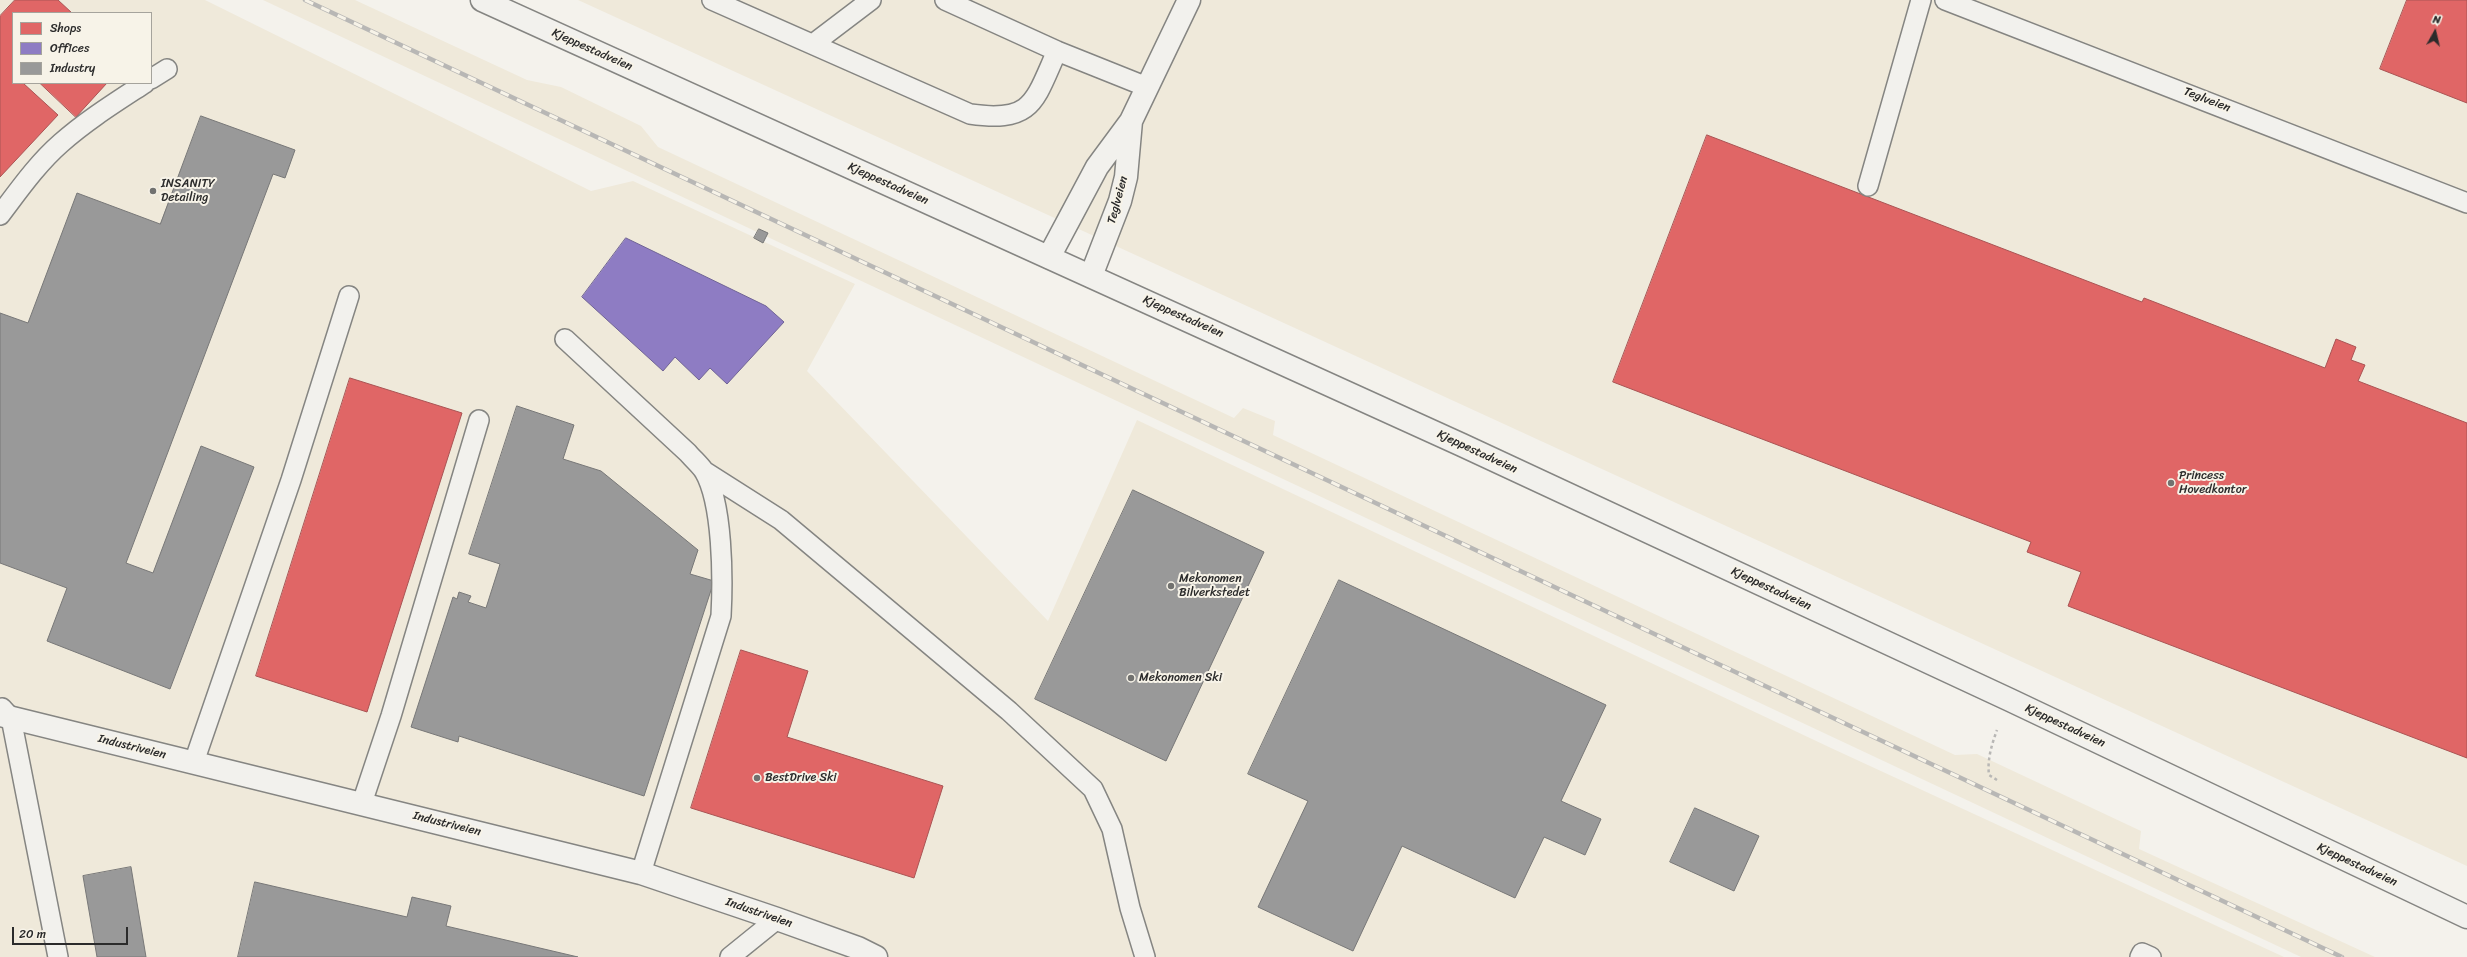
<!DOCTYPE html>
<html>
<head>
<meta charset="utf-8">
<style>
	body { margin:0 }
	#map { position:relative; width:2467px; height:957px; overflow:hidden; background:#f4f2ec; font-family:Sriracha,sans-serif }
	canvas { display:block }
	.legend { position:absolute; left:12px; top:12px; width:140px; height:72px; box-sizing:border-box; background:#f7f3e8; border:1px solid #a5a39c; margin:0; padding:5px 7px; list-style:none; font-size:12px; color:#2b2b2b }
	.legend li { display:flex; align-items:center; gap:8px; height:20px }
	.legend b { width:20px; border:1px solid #a5a39c }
	.north { position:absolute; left:2415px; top:12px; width:40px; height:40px; -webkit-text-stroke:3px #f7f3e8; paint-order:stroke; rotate:8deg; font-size:11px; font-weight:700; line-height:16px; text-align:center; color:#2b2b2b }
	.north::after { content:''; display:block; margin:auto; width:14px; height:18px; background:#2b2b2b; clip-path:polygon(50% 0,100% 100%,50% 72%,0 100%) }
	.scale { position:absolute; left:12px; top:927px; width:116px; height:18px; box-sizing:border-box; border:2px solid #2b2b2b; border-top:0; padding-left:5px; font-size:12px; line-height:14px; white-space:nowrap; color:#2b2b2b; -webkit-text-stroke:3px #f7f3e8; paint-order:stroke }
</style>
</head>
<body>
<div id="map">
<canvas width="2467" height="957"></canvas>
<ul class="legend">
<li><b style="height:11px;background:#e06666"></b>Shops</li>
<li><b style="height:11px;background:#8e7cc3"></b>Offices</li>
<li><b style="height:11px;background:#999"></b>Industry</li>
</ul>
<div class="north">N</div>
<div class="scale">20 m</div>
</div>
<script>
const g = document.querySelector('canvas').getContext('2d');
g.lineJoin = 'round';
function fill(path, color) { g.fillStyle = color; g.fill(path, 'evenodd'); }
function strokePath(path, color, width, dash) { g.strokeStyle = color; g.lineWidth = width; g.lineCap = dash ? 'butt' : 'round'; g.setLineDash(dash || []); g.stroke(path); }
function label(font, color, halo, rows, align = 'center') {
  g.font = font + ' Sriracha,sans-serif'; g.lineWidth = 4; g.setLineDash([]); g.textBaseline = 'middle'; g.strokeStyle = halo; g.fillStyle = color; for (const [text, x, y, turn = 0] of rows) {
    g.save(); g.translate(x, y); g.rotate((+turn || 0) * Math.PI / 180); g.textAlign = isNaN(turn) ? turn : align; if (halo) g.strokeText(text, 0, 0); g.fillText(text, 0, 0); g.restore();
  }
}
fill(new Path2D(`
	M0 0H205L591 191 633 181 855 284 807 371 1048 621 1137 420 1831 748 2284 957H0ZM13 13H151V83H13Z
	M263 0H355L527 80 561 87 641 126 658 147 1234 418 1243 408 1275 421 1273 435 1955 755 1977 754 2141 831 2139 849 2375 957H2301Z
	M578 0H2467V866L1188 279Z`), '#efe9da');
const shops = new Path2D(`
	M15 0H58L72 13H13V83H23L58 115 0 177V16Z
	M2407 0H2467V103L2380 69Z
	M40 83H107L76 117Z
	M1707 135 2126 296 2142 302 2144 298 2325 368 2336 339 2356 347 2351 360 2365 365 2358 381 2467 423V758L2068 606 2081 572 2027 552 2031 542 1613 382Z
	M350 378 462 413 367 712 256 676Z
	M741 650 808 671 787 737 943 786 914 878 691 808Z`);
fill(shops, '#e06666');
strokePath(shops, '#aa5454', 1);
const offices = new Path2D(`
	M626 238 766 306 784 322 727 384 710 368 699 380 675 357 663 371 582 297Z`);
fill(offices, '#8e7cc3');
strokePath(offices, '#706495', 1);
const industry = new Path2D(`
	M201 116 295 150 285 178 273 174 126 563 153 573 201 446 254 467 170 689 47 641 67 588 0 563V313L28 323 77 193 160 224Z
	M759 229 768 233 763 243 754 238Z
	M517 406 574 425 563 459 601 471 698 550 690 574 714 581 644 796 459 736 458 742 411 727 453 597 457 599 459 592 471 596 468 602 486 608 500 564 469 554Z
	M1133 490 1264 552 1166 761 1035 699Z
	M1339 580 1606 705 1561 801 1601 819 1585 855 1544 837 1515 898 1402 846 1353 951 1258 907 1308 801 1248 774Z
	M1695 808 1759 836 1734 891 1670 862Z
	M131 867 146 957H97L83 876Z
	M255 882 407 917 412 897 451 906 446 926 578 957H238Z`);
fill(industry, '#999');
strokePath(industry, '#787878', 1);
const lane = new Path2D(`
	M712 0 970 114C1033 123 1034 102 1057 51
	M945 0 1057 51 1147 87
	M1945 0 2467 203
	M813 44 871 0
	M151 79 167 69
	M1868 186 1921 0
	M0 215C19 190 37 164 61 143 87 120 116 102 145 83
	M565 339 688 453C693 459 700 465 704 471 723 503 723 579 721 616L641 873
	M704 471 781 520 1009 711 1093 789 1112 829 1130 908 1145 957
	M2 708 11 718 58 957
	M194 762 291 480 349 296
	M362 803 391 716 479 420
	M730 957 777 919
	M2140 957 2142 953 2151 957`);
const street = new Path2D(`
	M1049 257 1097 167 1131 121 1189 0
	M1091 276 1120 201 1126 177 1131 121
	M0 715 641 873 777 919 858 948 876 957`);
const secondary = new Path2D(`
	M482 0 1462 445 2010 700 2467 917`);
strokePath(lane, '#858582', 22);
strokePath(street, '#858582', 25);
strokePath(secondary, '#858582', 25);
strokePath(new Path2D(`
	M1997 780 1989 775C1987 759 1992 744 1997 730`), '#b8b7b5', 2.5, [3, 3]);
strokePath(lane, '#f2f1ed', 19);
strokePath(street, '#f2f1ed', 22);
strokePath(secondary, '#f2f1ed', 22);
const rail = new Path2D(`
	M305 0 2342 957`);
strokePath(rail, '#b8b7b5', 4.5);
strokePath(rail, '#f7f3e8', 3, [9]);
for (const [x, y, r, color] of [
	[153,191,4,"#71716f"],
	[2171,483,4,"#71716f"],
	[1171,586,4,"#71716f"],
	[1131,678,4,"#71716f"],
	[757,778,4,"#71716f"]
]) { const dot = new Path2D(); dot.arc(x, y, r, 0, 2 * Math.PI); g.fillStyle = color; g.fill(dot); strokePath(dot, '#f7f3e8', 1.5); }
label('12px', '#2b2b2b', '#f7f3e8', [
	["Kjeppestadveien",592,50,24],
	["Teglveien",2207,100,21],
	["Kjeppestadveien",888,184,24],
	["Teglveien",1118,200,-75],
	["Kjeppestadveien",1183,317,24],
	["Kjeppestadveien",1477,452,25],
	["Kjeppestadveien",1771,589,25],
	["Kjeppestadveien",2065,726,25],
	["Industriveien",132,747,14],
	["Industriveien",447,824,14],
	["Kjeppestadveien",2357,865,25],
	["Industriveien",759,913,19]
]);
label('12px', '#2b2b2b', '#f7f3e8', [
	["INSANITY",161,184],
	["Detailing",161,198],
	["Princess",2179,476],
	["Hovedkontor",2179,490],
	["Mekonomen",1179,579],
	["Bilverkstedet",1179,593],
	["Mekonomen Ski",1139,678],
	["BestDrive Ski",765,778]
], 'left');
</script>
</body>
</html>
